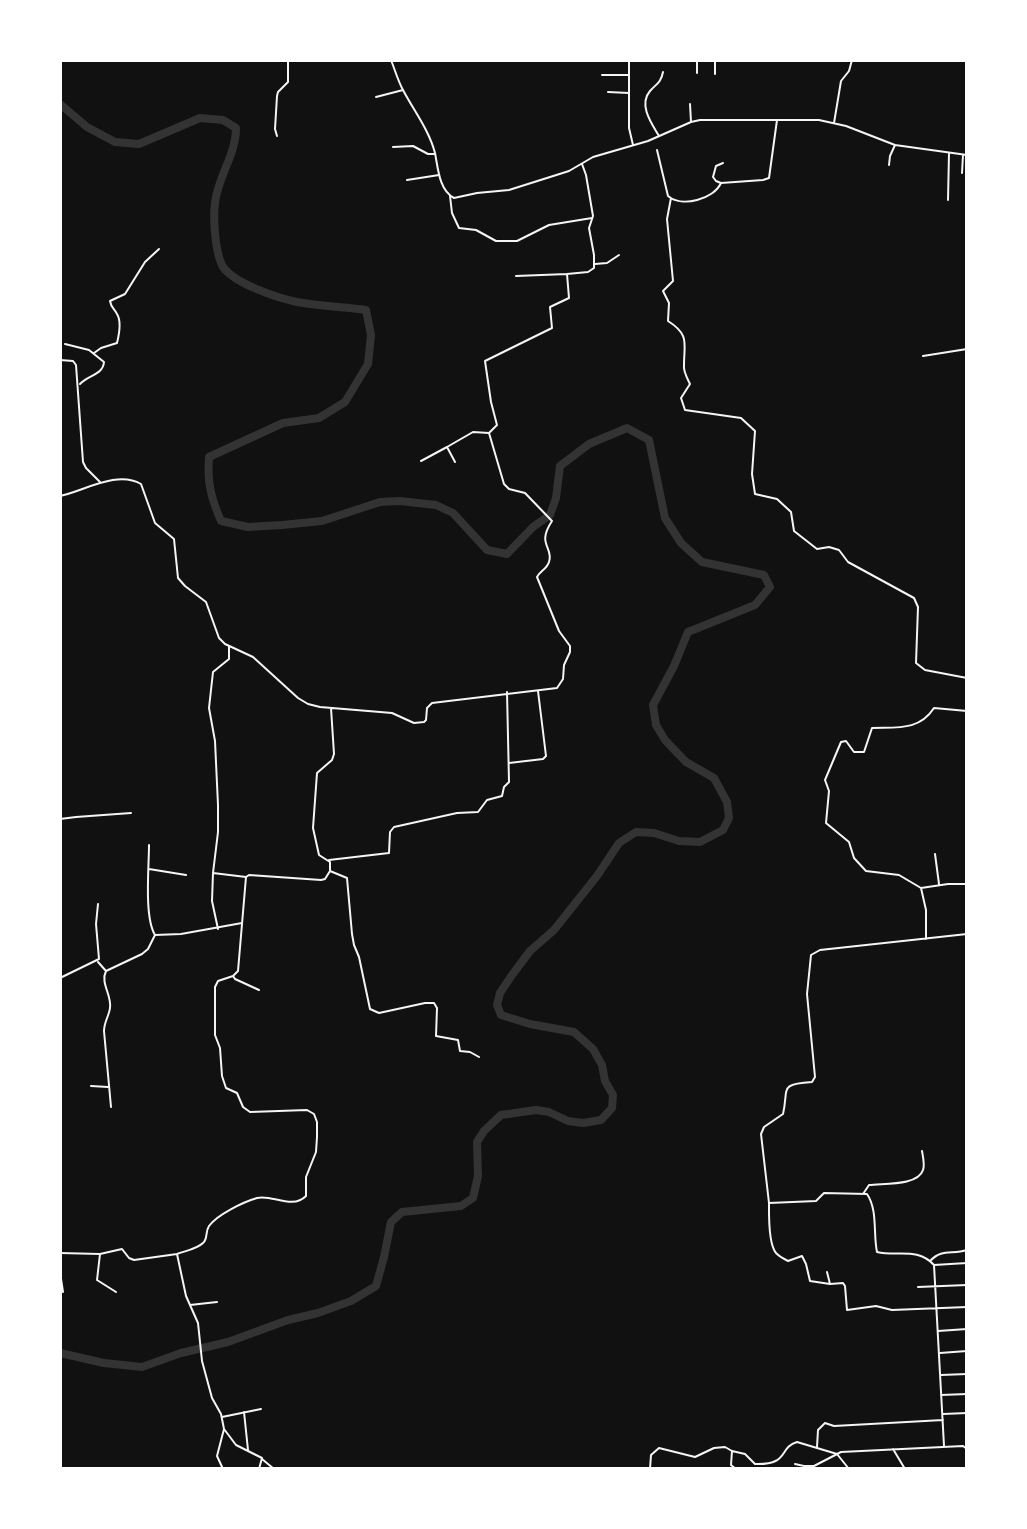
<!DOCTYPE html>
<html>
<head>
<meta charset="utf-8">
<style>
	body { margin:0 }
	#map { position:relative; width:1027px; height:1529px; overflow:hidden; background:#111; font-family:Quicksand,sans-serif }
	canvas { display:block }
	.frame { position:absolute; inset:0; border:62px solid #fff; pointer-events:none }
</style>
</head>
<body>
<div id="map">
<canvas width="1027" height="1529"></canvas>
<div class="frame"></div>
</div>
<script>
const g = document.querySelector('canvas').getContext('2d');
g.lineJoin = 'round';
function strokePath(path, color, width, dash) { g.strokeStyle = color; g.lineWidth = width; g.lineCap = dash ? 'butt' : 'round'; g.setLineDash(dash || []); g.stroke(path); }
strokePath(new Path2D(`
	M60 104 87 127 115 142 139 144 200 118 223 120 236 128C236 155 218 176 215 203 213 218 215 248 221 263 228 282 278 298 297 302 320 306 343 307 366 310L371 335 368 364 345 402 319 418 283 423 209 457C207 482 211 498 221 521L248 527 282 525 322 521 380 502 400 501 436 505 453 513 487 550 507 554 533 527 550 515 556 498 560 466 589 444 627 428 649 440 665 518 681 543 702 562 764 575 770 587 755 605 688 632 674 666 653 705 656 725 665 740 686 762 714 778 727 802 729 818 723 830 700 842 679 841 654 833 636 832 619 843 597 876 554 930 530 951 512 975 500 993 497 1005 501 1015 530 1024 574 1032 593 1049 602 1065 605 1081 613 1095 612 1108 601 1120 583 1123 568 1121 549 1112 536 1110 501 1115 484 1131 477 1142 478 1176 473 1198 461 1206 402 1212 391 1222 384 1257 376 1286 351 1301 318 1313 288 1320 228 1342 181 1353 142 1367 104 1363 60 1353`), '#333', 8);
strokePath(new Path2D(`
	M391 60C395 70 398 81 403 90 414 111 429 130 435 153 438 168 439 190 454 198L477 193 509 190 569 171 593 157 648 141 691 122 700 120H819L846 126 895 145 967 155
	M629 60V128L633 145
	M697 73V60
	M715 74V60
	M602 75H629
	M608 92 629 93
	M376 97 403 90
	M690 104 691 122
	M834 123 841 81 849 71 852 60
	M277 136 275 129 277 96 278 92 288 82V60
	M659 136C652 124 638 105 650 91 656 84 661 83 663 72
	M393 147 413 146 428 154H435
	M657 150 668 196C682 208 714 199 721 183L763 180 769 178 777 120
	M889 165 890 156 895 145
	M962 173 963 155
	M407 180 439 175
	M721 183 716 181 713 177 716 166 723 163
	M450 196 452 213 459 228 476 230 496 241H517L549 225 592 218
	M671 198 667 219 673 281 663 291 669 303 668 321C690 335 684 343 684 365 683 371 687 378 690 384L681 398 685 410 741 418 755 431 752 474 755 494 777 499 791 512 794 531 817 549 829 547 839 550 848 562 914 598 918 607 916 663 925 670 967 678
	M948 200 949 153
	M595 264 607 263 619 255
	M516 276 567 274
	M65 344 89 350 104 362C103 375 88 375 80 384
	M94 353 101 348 117 343C119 335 122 322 117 314 115 309 111 308 110 301L125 294 145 262 159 249
	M923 356 967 349
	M60 360 73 361 76 365 83 462 86 468 100 482
	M421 461 447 447
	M455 462 447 447 473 432 489 433
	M60 496C84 491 117 470 141 484L155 523 174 539 178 578 185 586 206 602 219 638 225 644 253 657 298 698 308 704 320 707 392 713 414 723 424 722 426 720 427 708 432 703 557 688 563 679 564 665 570 652V646L559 631 537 577C540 571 547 569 549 562 554 547 536 545 552 521L525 493 509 489 504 484 489 433 497 425 491 402 485 361 552 328 550 307 569 298 567 274 588 272 594 268V255L589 228 593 216 586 175 582 164
	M967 711 934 708C919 731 897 727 872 728L864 752H854L846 741 841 742 825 780 829 791 826 823 849 842 854 858 866 871 899 875 921 888 948 884H967
	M509 763 543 759 546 756 538 691
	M60 819 76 817 131 813
	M149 845C149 867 144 917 155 935L181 934 242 923
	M935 854 939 884
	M329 860 389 853 390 832 394 827 457 813 478 812 487 800 502 796 504 787 509 782 507 692
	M149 869 186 875
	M330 871 347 878 352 934 354 945 359 957 370 1009 379 1013 425 1003H434L437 1008 436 1036 458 1040 460 1051 470 1052 479 1057
	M213 873 246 877
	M921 888 926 910V939
	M218 929 212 901 213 873 218 832V805L215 741 209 708 213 672 229 659V646
	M98 962 106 971
	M233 976 235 979 259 990
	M60 978 99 959 96 924 98 904
	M91 1086 108 1087
	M111 1107 104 1031C104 1022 109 1016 110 1008 112 995 100 983 106 971L142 954 148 949 155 935
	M863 1194 869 1185C883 1183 918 1186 923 1170 925 1165 923 1157 922 1151
	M769 1203C769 1214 768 1244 776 1253 779 1256 784 1259 788 1261L802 1256 806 1264 810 1281 830 1284
	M60 1253 100 1254 122 1249 129 1258 134 1260 177 1254
	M100 1254 97 1280 116 1292
	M930 1261C942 1248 952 1255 967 1250
	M934 1265 967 1263
	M60 1272 63 1292
	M827 1272 830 1284 843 1283 845 1286 847 1310 876 1306 892 1310 967 1307
	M918 1287 967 1285
	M190 1305 217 1302
	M938 1331 967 1329
	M940 1353 967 1351
	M941 1375 967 1374
	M941 1395 967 1394
	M244 1412 248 1450
	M943 1414 967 1413
	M222 1417 261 1409
	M944 1446 934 1265C917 1247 898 1257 877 1252 873 1234 878 1210 867 1194L824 1193 816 1201 769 1203 761 1134 764 1127 783 1114C789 1089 778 1084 812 1082L815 1077 807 994 811 955 820 950 967 934
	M817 1447 818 1430 825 1423 834 1426 943 1420
	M893 1449 905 1469
	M732 1451 731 1465 736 1469
	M262 1459 274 1469
	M795 1464 804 1466H814L841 1452 963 1446 967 1449
	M223 1469 217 1456 224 1429
	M259 1469 262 1458 236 1445 224 1429 221 1414 212 1398 202 1361 198 1323 186 1296 177 1254C185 1251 197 1249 203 1243 208 1239 205 1232 209 1226 217 1215 243 1202 257 1198 272 1194 292 1210 306 1196V1177L316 1152 317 1137V1122L314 1114 307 1110 250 1112 243 1107 237 1093 226 1088 222 1076 220 1048 215 1035V987L218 981 233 976 238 971 246 877 249 875 321 880 325 879 330 871V862L319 855 313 828 317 773 332 760 334 754 331 708
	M650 1469 651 1455 659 1448 695 1457 714 1448 725 1447 732 1451 745 1454 755 1464C790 1465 778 1448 797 1442L837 1454 849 1469`), '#f5f5f5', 2);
</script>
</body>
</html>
